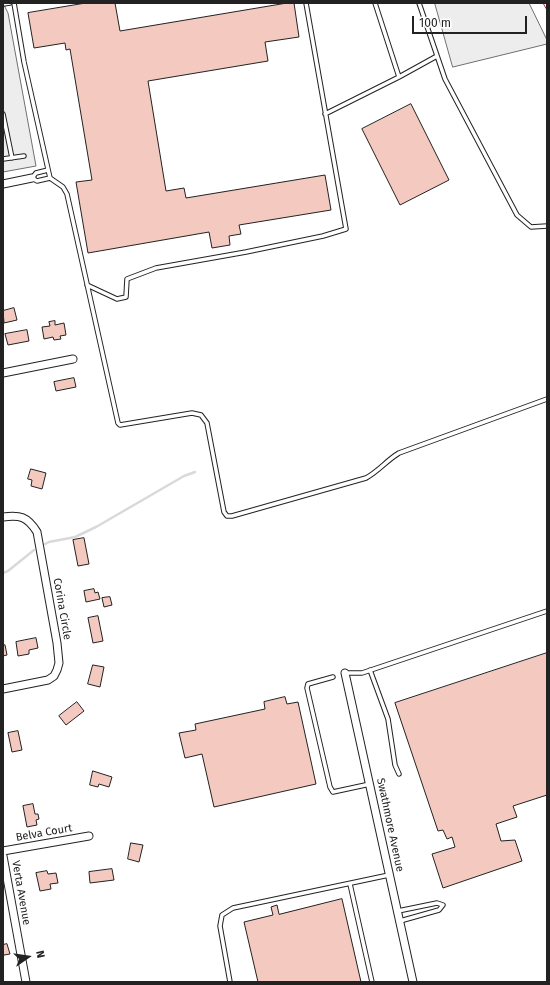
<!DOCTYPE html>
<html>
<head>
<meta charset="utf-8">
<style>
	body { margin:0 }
	#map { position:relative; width:550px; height:985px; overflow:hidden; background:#fff; font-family:"Fira Sans",sans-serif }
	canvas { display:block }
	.frame { position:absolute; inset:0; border:4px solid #222; pointer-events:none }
	.north { position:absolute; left:8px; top:937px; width:40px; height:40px; -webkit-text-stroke:3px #fff; paint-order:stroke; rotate:77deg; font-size:11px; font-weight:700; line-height:16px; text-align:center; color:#222 }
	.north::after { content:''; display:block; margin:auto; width:14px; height:18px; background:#222; clip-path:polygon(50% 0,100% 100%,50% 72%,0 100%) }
	.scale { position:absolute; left:412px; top:16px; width:115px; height:18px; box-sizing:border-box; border:2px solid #222; border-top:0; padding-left:5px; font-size:12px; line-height:14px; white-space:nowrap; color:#222; -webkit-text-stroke:3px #fff; paint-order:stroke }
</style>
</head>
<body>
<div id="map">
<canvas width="550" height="985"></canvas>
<div class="frame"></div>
<div class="north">N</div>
<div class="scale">100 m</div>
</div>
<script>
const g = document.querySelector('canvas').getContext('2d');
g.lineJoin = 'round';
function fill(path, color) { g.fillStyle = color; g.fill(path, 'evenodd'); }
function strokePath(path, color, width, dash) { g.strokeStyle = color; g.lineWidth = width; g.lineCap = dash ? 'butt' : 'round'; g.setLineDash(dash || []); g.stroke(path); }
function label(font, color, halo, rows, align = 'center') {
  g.font = font + ' "Fira Sans",sans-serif'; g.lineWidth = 3; g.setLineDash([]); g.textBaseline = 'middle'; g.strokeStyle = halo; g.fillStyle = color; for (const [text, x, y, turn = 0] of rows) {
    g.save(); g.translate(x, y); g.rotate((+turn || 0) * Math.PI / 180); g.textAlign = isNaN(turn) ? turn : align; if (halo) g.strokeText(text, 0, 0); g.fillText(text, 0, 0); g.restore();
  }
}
const parking = new Path2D(`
	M3 3 8 13 36 166 3 172Z
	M435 3H529L547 40V44L453 67Z`);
fill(parking, '#ededed');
strokePath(parking, '#6f6f6f', 1);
strokePath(new Path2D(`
	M45 544 49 542 75 537 96 527 184 476 195 472
	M3 573 8 571 34 550`), '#d9d9d9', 2.5);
const building = new Path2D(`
	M86 3H115L120 31 287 3H294L299 37 265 42 268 61 148 81 166 191 184 188 186 198 325 175 331 210 239 225 241 234 229 236 230 245 212 248 209 232 88 253 76 182 92 180 70 49 66 50 65 43 34 48 28 13Z
	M411 104 449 180 400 205 362 129Z
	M14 308 17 320 4 323 3 311Z
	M55 321V325L64 323 66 335 60 336 61 339 54 340 53 337 44 339 42 327 50 326 49 322Z
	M27 330 29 341 8 345 5 334Z
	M74 378 76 387 56 391 54 382Z
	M31 469 46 473 42 489 31 486 32 480 28 479Z
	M84 538 89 564 78 566 73 540Z
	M94 589 95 593 98 592 100 599 86 602 84 591Z
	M110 597 112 605 104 607 102 598Z
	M98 616 103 641 93 643 88 618Z
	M36 638 38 648 29 650V654L18 656 16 642Z
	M5 645 7 655 3 656V646Z
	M547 653V795L513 806 517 817 496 824 501 841 515 840 522 861 443 888 432 854 455 847 452 837 447 839 443 830 438 831 395 703Z
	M93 665 104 667 100 687 88 684Z
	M285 697 287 704 298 702 316 784 214 807 202 754 185 758 179 733 196 730 195 724 265 709 264 702Z
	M77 702 84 711 66 725 59 716Z
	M18 731 22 750 12 752 8 733Z
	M93 771 112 777 109 787 99 784 98 787 90 785Z
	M33 804 35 814H38L39 819 36 820 37 825 27 827 23 806Z
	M131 843 143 845 139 862 128 859Z
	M112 869 114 880 90 883 89 872Z
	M47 871 48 874 56 873 58 883 50 884 51 889 40 891 36 873Z
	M342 899 361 982H258L244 922 273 915 271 907 277 905 279 914Z
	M7 944 10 954 4 955 3 957V945Z`);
fill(building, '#f3c9c0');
strokePath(building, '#222', 1);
const service = new Path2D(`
	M14 3 24 62 50 178 63 187 67 194 118 423 120 425 192 413 201 415 207 423 224 512 227 516H232L366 478C379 471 387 460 399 453L547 399
	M375 3 399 77
	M419 3 445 79 517 215 531 227 547 226
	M3 4 10 3
	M3 114 12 158
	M325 114 399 77 437 56
	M3 159 24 156
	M48 170 36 173 32 178 37 181 50 178
	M87 285 117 299 126 297 127 279 156 268 246 252 323 236 346 229 306 3
	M370 670 388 719 395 765 399 774
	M345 673H362L547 611
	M333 677 308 684 307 688 330 787 333 792 370 784
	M350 884 372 982
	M398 911 437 903 443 905 439 910 400 921
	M230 982 220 926 222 915 233 908 389 875`);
const minor = new Path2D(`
	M3 184 32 178
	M3 373 73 359
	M3 517C20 515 27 516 37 532L57 643 59 663 57 670 54 676 48 680 3 689
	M345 673 413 982
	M3 851 89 836
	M3 856 26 982`);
strokePath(service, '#222', 5.5);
strokePath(minor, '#222', 9);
strokePath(service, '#fff', 3.5);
strokePath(minor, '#fff', 7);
strokePath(new Path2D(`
	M543 3 547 10`), '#c62828', 1, [14, 3, 2, 3]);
label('11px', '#222', '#fff', [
	["Corina Circle",62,609,80],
	["Swathmore Avenue",390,825,78],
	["Belva Court",44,833,-10],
	["Verta Avenue",21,893,80]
]);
</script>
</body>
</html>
